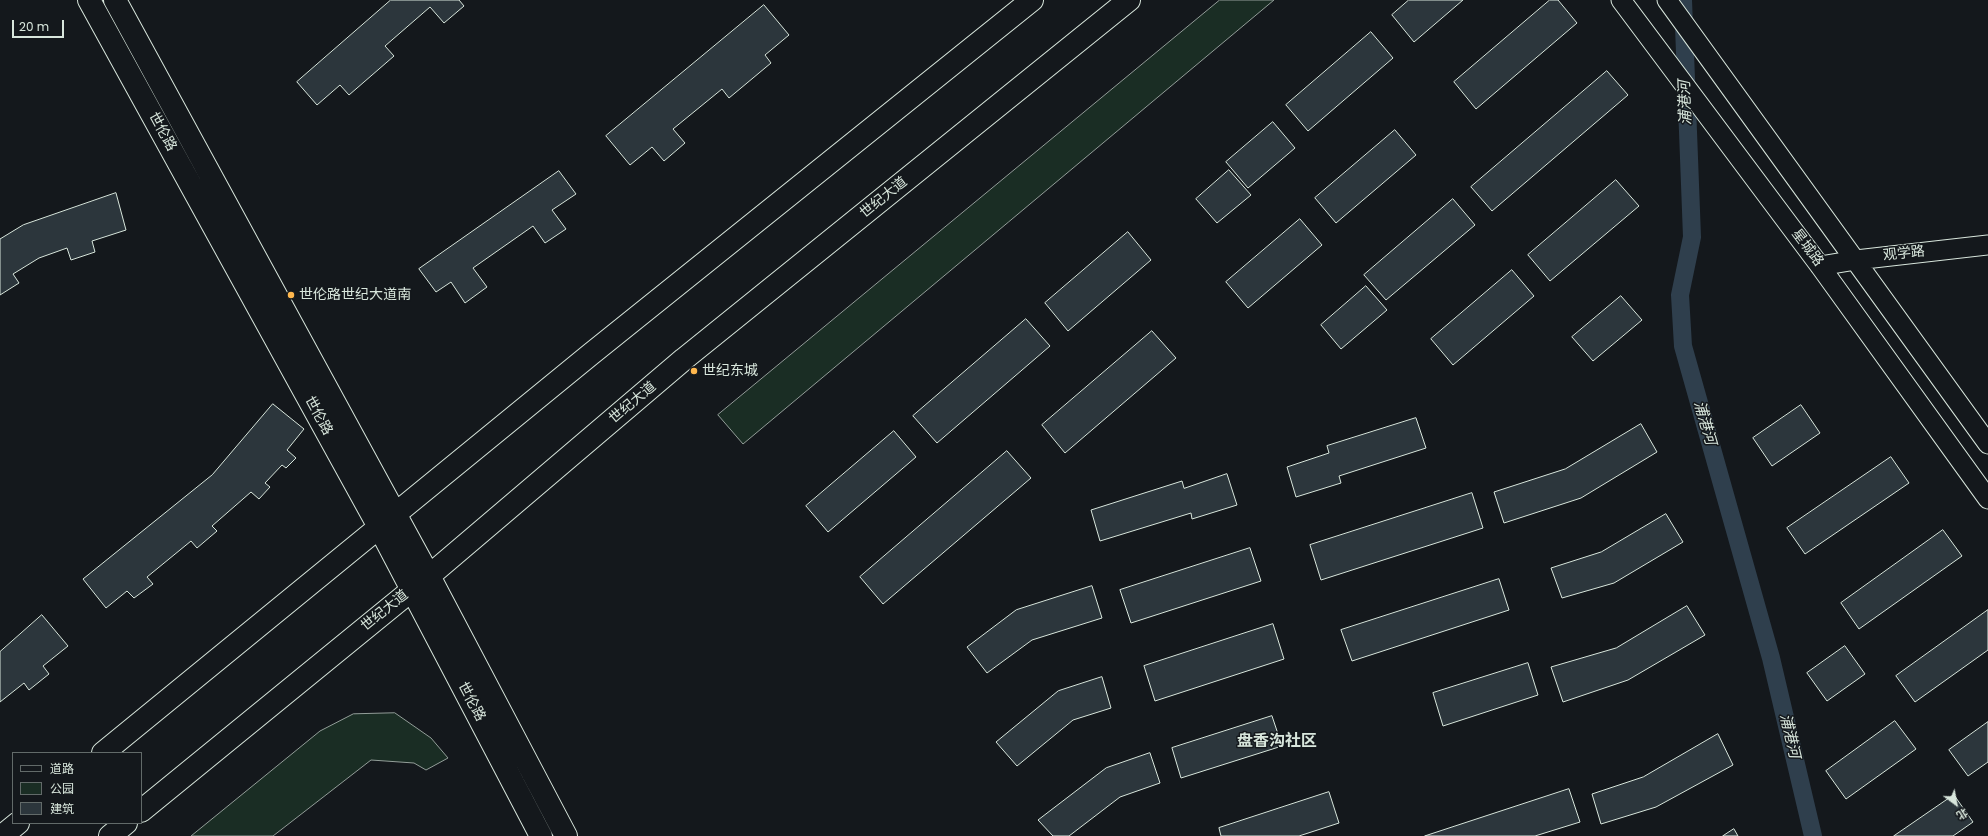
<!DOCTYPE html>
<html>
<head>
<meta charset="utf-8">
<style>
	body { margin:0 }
	#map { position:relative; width:1988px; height:836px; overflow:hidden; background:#14181c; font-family:Poppins,"Noto Sans SC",sans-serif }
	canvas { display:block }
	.legend { position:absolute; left:12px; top:752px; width:130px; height:72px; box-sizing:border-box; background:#14181c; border:1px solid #626a69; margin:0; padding:5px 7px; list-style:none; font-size:12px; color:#d8e6dc }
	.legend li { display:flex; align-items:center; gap:8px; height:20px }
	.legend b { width:20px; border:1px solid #626a69 }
	.north { position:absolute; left:1936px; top:784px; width:40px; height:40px; -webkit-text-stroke:3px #14181c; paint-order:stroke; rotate:148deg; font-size:11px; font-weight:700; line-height:16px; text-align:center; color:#d8e6dc }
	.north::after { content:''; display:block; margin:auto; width:14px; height:18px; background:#d8e6dc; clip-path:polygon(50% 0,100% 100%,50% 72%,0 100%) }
	.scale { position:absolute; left:12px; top:20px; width:52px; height:18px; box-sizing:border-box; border:2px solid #d8e6dc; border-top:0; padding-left:5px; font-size:12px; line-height:14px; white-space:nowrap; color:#d8e6dc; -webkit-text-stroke:3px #14181c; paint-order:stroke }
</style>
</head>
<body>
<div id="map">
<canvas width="1988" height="836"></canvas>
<ul class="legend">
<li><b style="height:5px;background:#14181c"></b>道路</li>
<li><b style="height:11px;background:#1a2d24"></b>公园</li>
<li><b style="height:11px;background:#2c363c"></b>建筑</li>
</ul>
<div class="north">北</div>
<div class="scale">20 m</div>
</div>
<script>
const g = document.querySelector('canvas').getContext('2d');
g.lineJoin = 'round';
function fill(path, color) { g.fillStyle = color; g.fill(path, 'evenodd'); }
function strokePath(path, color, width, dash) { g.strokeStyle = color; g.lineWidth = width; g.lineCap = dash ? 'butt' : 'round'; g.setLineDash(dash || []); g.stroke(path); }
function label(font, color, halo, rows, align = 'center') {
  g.font = font + ' Poppins,"Noto Sans SC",sans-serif'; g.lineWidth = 3; g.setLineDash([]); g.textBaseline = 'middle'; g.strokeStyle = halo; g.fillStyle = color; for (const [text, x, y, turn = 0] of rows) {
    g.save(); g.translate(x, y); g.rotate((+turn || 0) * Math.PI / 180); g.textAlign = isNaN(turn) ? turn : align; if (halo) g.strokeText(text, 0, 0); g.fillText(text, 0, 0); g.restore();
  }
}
const green = new Path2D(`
	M1220 0H1274L743 444 718 415Z
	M395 713 431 738 448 758 426 770 414 763 371 760 273 836H191L320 731 353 714Z`);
fill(green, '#1a2d24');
strokePath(green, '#939e99', 1);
strokePath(new Path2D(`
	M1683 0 1692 237 1680 295 1683 346 1771 658 1813 836`), '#2f3f4d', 18);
const building = new Path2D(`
	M391 0H459L464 6 444 23 430 7 385 46 394 56 349 95 340 85 317 105 297 82Z
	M1409 0H1463L1414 42 1392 15Z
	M1550 0H1558L1577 23 1476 109 1454 82Z
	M764 5 789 35 765 55 771 63 729 98 722 89 673 129 685 143 664 161 652 147 630 165 606 136Z
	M1371 32 1393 58 1308 131 1286 105Z
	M1607 71 1628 95 1492 211 1471 187Z
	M1273 122 1295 148 1248 188 1226 162Z
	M1395 130 1416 155 1336 223 1315 198Z
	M1229 170 1251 195 1217 223 1196 199Z
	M559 171 576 194 552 210 566 229 545 243 533 226 473 268 487 287 465 303 451 282 436 292 419 269Z
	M1616 180 1639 206 1550 281 1528 255Z
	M116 193 126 230 92 241 95 252 71 260 67 248 39 258 13 274 19 283 0 295V239L23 225Z
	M1453 199 1475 225 1386 300 1364 275Z
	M1300 219 1322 245 1248 308 1226 282Z
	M1128 232 1151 260 1068 331 1045 303Z
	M1512 270 1534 296 1453 365 1431 339Z
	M1366 286 1387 310 1341 349 1321 325Z
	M1621 296 1642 320 1593 361 1572 337Z
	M1026 319 1050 346 937 443 913 416Z
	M1152 331 1176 358 1065 453 1042 425Z
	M273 404 304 429 287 450 296 458 286 468 282 465 265 483 270 487 259 499 251 492 212 526 217 531 197 548 191 541 147 577 153 584 134 598 127 591 106 608 83 579 212 475Z
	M1801 405 1820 433 1772 466 1753 438Z
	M1416 418 1426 448 1339 476 1341 483 1296 497 1287 467 1329 453 1327 446Z
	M1641 424 1657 452 1581 498 1504 523 1494 492 1565 469Z
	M894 431 916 457 828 532 806 506Z
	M1007 451 1031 478 883 604 860 577Z
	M1891 457 1909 483 1805 554 1787 528Z
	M1227 474 1237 505 1192 519 1191 513 1100 541 1091 510 1182 481 1184 488Z
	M1472 493 1483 528 1321 580 1310 545Z
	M1666 514 1683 542 1614 583 1562 598 1551 568 1601 552Z
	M1943 530 1962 556 1859 629 1841 603Z
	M1250 548 1261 581 1131 623 1120 590Z
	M1499 579 1509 610 1352 661 1341 630Z
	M1092 586 1102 618 1032 640 987 673 967 647 1016 610Z
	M1687 606 1705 635 1628 680 1563 702 1551 667 1616 648Z
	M1988 610V650L1915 702 1896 676Z
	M42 615 68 646 43 666 49 674 29 690 24 683 0 702V652Z
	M1273 624 1284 659 1155 701 1144 666Z
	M1845 646 1865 674 1827 701 1807 673Z
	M1528 663 1538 695 1443 726 1433 693Z
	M1102 677 1111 708 1073 720 1017 766 996 742 1058 691Z
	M1272 716 1282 746 1181 778 1172 748Z
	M1895 721 1916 749 1846 799 1826 771Z
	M1988 722V762L1968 776 1949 750Z
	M1718 734 1733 765 1656 807 1601 824 1592 794 1643 777Z
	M1150 753 1160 783 1120 797 1069 836H1053L1038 820 1106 768Z
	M1569 789 1580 822 1535 836H1425Z
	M1329 792 1339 823 1299 836H1221L1219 828Z
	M1954 795 1973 822 1953 836H1894Z
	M1734 829 1738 836H1723Z`);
fill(building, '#2c363c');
strokePath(building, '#d8e6dc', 1);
const minor = new Path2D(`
	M1621 0 1820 266 1988 499
	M1667 0 1988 444
	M1820 266 1856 260 1988 245`);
const major = new Path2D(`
	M89 0 379 527 541 836
	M115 0 429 576 566 836
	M103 753 591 354 1032 0
	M141 811 429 576 684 359 1129 0
	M2 836 18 823
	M110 836 126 823`);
strokePath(minor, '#d8e6dc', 21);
strokePath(major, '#d8e6dc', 24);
strokePath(minor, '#14181c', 19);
strokePath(major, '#14181c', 22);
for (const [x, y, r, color] of [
	[291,295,4,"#ffb74d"],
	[694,371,4,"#ffb74d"]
]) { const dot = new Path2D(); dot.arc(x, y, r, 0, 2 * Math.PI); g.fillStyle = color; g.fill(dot); strokePath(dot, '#14181c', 1.5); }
label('14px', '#d8e6dc', '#14181c', [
	["世伦路",162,132,61],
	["世纪大道",884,198,-39],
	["星城路",1807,248,53],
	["观学路",1904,254,-6],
	["世纪大道",633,403,-40],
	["世伦路",318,416,61],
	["世纪大道",385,611,-39],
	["世伦路",471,702,62]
]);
label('14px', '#d8e6dc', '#14181c', [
	["世伦路世纪大道南",299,295],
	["世纪东城",702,371]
], 'left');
label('italic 15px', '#d8e6dc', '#14181c', [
	["浦港河",1686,103,-92],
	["浦港河",1704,423,74],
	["浦港河",1789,736,77]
]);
label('bold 16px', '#d8e6dc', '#14181c', [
	["盘香沟社区",1277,742]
]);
</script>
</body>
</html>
